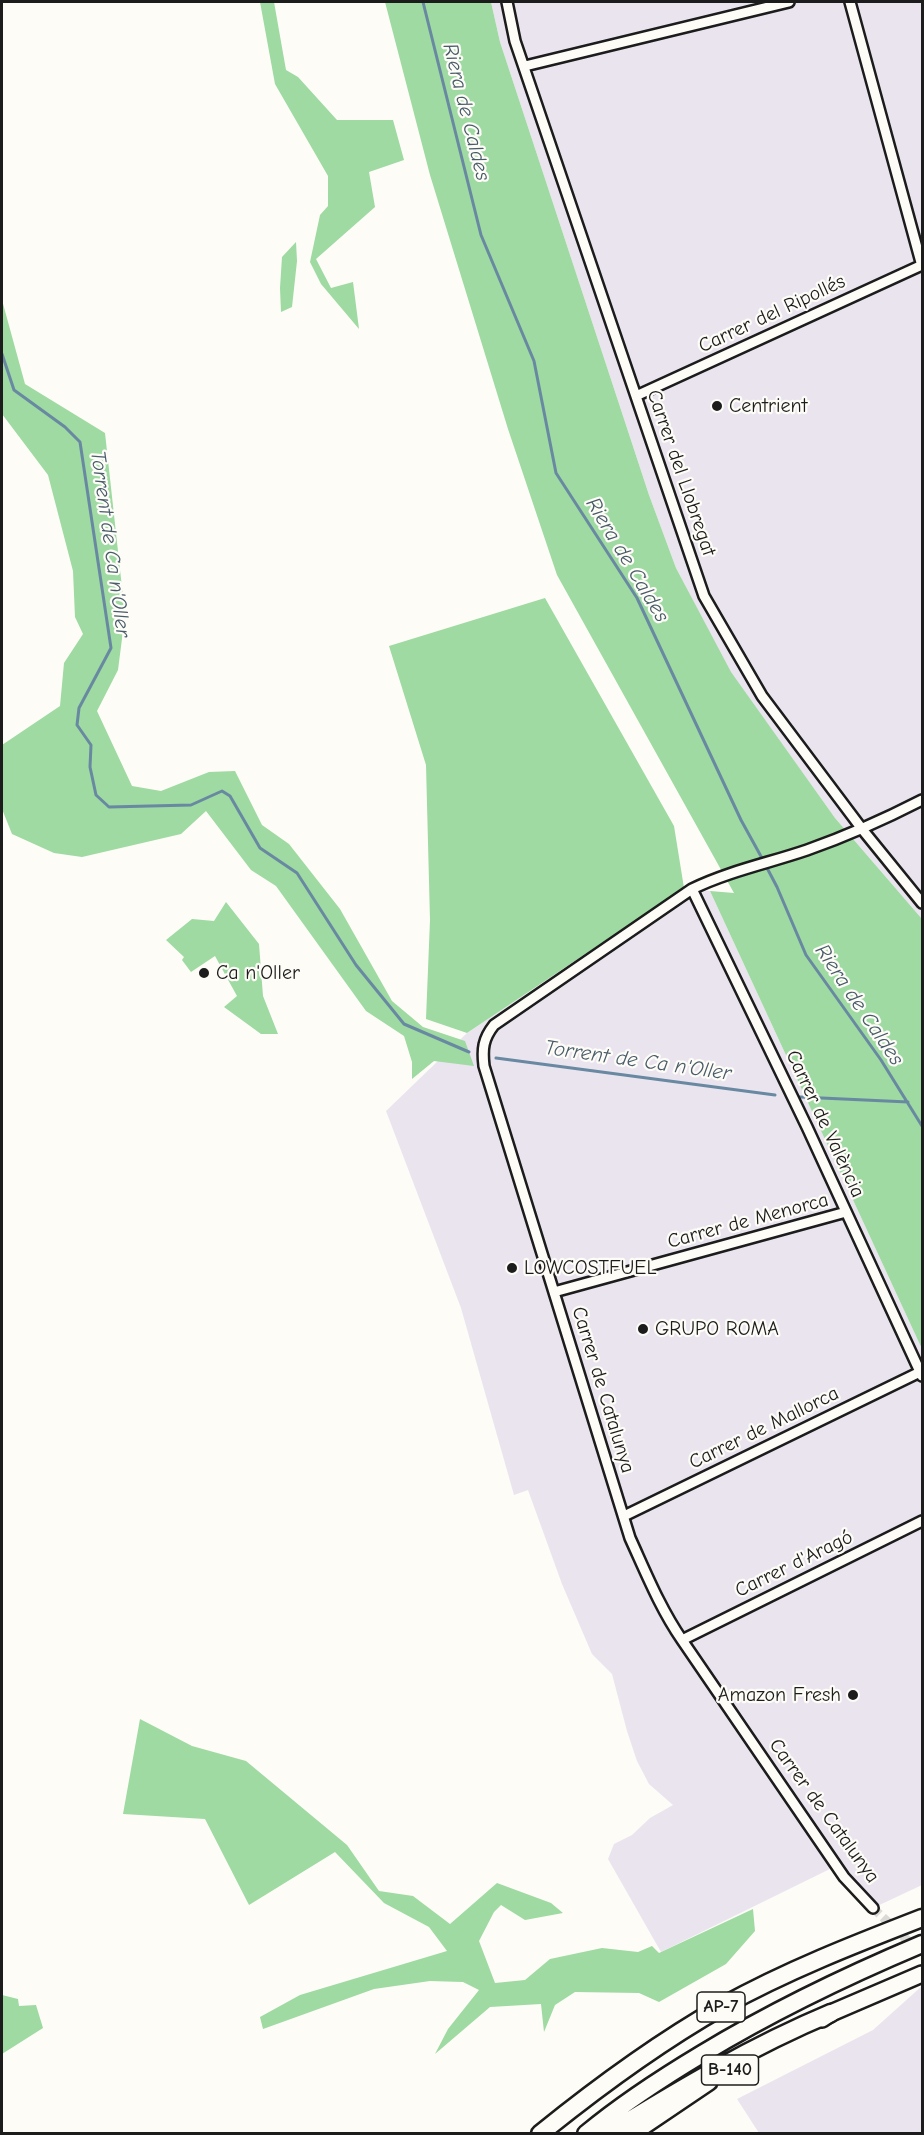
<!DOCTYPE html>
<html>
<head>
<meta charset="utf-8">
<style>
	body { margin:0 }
	#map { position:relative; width:924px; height:2135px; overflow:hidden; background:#fdfcf7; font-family:"Comic Neue",sans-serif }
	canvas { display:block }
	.frame { position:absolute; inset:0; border:3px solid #1c1c1c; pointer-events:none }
</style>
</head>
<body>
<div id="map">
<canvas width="924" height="2135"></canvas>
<div class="frame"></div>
</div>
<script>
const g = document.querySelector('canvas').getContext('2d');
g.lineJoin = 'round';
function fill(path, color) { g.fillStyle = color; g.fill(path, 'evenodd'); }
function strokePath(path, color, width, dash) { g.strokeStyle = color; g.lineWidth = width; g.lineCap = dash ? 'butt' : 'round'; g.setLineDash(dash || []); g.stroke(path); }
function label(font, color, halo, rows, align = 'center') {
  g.font = font + ' "Comic Neue",sans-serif'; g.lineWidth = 4.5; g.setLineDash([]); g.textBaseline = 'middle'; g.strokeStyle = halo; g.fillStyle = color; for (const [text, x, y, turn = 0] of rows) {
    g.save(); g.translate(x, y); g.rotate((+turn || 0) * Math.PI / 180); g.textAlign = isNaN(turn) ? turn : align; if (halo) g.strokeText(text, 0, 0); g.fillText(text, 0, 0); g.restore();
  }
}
fill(new Path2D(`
	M491 2H922V919L835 818 730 672 676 568 649 495 500 42Z
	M684 888 710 891 922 1349V1885L873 1908 836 1866 661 1952 608 1859 614 1844 632 1835 650 1818 673 1805 649 1784 637 1761 627 1731 612 1674 592 1654 562 1584 528 1490 514 1495 461 1308 386 1111 467 1033Z
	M922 1986V2133H759L737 2099 873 2030Z`), '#eae4ef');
fill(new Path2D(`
	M260 2H274L286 70 298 77 337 120H393L404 160 369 172 375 207 316 259 331 288 353 282 359 329 321 284 310 262 320 215 328 206V176L275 84Z
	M385 2H491L500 42 649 495 676 568 731 672 835 818 922 919V1349L710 891 734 893 557 575 508 429 430 175Z
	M296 242 297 261 292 307 281 312 280 288 282 257Z
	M2 300 25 384 105 433 125 615 118 670 97 711 132 786 161 791 209 772 235 771 262 825 289 844 340 909 392 1001 423 1027 465 1041 474 1066 434 1061 412 1079V1062L404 1036 366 1011 276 886 251 870 206 811 181 834 82 857 54 853 12 834 2 809V745L60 706 64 663 83 634 75 617 73 571 48 475 2 414Z
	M545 598 674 826 684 888 467 1033 426 1019 430 920 426 765 389 646Z
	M226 902 259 944 263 996 278 1034H261L224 1007 237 996 215 956 191 972 182 960 184 957 166 940 192 919 214 921Z
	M140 1719 192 1746 246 1761 347 1845 379 1891 413 1896 450 1924 497 1883 551 1903 563 1913 525 1920 501 1905 494 1912 479 1941 495 1983 525 1980 550 1959 602 1948 638 1952 652 1946 659 1953 753 1909 755 1931 726 1964 659 2002 639 1993 575 1992 555 2005 544 2032 541 2004 490 2007 435 2054 448 2029 479 1990 463 1982 430 1981 374 1989 263 2029 260 2017 300 1995 447 1951 429 1927 384 1903 335 1852 249 1905 205 1819 123 1814Z
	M2 1995 18 1999 19 2006 36 2005 43 2028 2 2054Z`), '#9edaa1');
strokePath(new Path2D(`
	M423 2 481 235 534 361 556 473 637 598 741 820 763 860
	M2 354 14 390 65 427 80 442 111 648 79 708 77 725 91 745 90 767 96 795 109 807 191 805 222 791 230 796 260 848 297 873 356 965 404 1024 469 1052
	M766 866 777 887 806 955 881 1060 922 1126
	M496 1058 775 1095
	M800 1097 908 1102`), '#6889a1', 3);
strokePath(new Path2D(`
	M873 1908 922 1954`), '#dbdad6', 9, [9, 4.5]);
const minor = new Path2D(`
	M507 2 515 41 704 596 762 696 862 829 922 903
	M850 2 922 266
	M525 66 789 2
	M636 396 922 265
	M692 889 807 1127 922 1376
	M554 1292 846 1212
	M624 1516 920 1372
	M682 1640 922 1521
	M873 1908 844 1877 682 1640C660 1608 646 1573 630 1538L484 1066C482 1049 483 1039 494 1025L692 889C729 871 769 863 807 850 847 836 885 819 922 800`);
const trunk = new Path2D(`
	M822 2019 831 2013 922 1974
	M632 2134 709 2082`);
const motorway = new Path2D(`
	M540 2134C598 2087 658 2043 723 2006 786 1971 855 1944 922 1918
	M586 2134C622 2104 662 2078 702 2054 773 2011 846 1976 922 1944
	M607 2134C680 2089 752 2046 831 2013`);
strokePath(minor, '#1c1c1c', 14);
strokePath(trunk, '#1c1c1c', 20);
strokePath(motorway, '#1c1c1c', 21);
strokePath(minor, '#fdfcf7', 9);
strokePath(trunk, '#fdfcf7', 15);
strokePath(motorway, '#fdfcf7', 16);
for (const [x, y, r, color] of [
	[717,406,6,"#1c1c1c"],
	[204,973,6,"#1c1c1c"],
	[512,1268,6,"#1c1c1c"],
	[643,1329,6,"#1c1c1c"],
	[853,1695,6,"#1c1c1c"]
]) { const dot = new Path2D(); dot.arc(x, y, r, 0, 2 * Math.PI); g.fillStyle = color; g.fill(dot); strokePath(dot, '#fdfcf7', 2); }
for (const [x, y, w] of [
	[721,2007,48],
	[730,2070,57]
]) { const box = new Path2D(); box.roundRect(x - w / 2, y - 15, w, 30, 4.5); g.fillStyle = '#fdfcf7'; g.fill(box); strokePath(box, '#1c1c1c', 1.5); }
label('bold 18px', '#1c1c1c', null, [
	["AP-7",721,2007],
	["B-140",730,2070]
]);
label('20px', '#1c1c1c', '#fdfcf7', [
	["Carrer del Ripollés",772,314,-25],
	["Carrer del Llobregat",681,473,71],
	["Carrer de València",825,1124,65],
	["Carrer de Menorca",748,1221,-15],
	["Carrer de Catalunya",603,1390,73],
	["Carrer de Mallorca",764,1428,-26],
	["Carrer d'Aragó",794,1564,-26],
	["Carrer de Catalunya",824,1811,54]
]);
label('20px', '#1c1c1c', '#fdfcf7', [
	["Centrient",729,406],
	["Ca n'Oller",216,973],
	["LOWCOSTFUEL",524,1268],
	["GRUPO ROMA",655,1329],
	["Amazon Fresh",841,1695,"right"]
], 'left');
label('italic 21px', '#485b69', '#fdfcf7', [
	["Riera de Caldes",466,112,76],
	["Torrent de Ca n'Oller",110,544,82],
	["Riera de Caldes",627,560,59],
	["Riera de Caldes",859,1005,56],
	["Torrent de Ca n'Oller",638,1061,8]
]);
</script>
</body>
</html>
